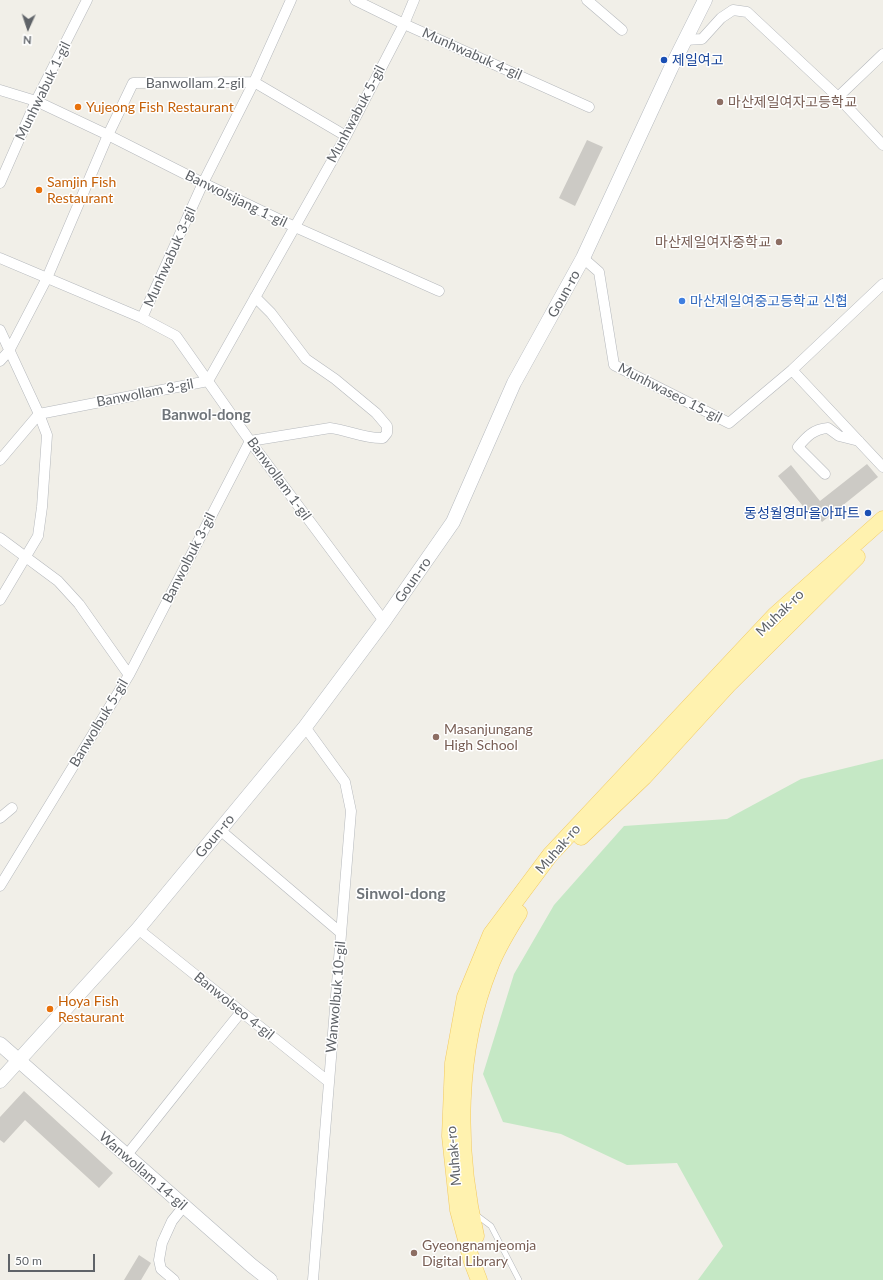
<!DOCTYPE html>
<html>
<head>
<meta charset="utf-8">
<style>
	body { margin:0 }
	#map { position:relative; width:883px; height:1280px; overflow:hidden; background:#f1efe8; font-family:Lato,sans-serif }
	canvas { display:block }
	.north { position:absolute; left:8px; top:8px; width:40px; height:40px; -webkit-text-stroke:3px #fff; paint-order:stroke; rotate:183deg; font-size:11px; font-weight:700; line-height:16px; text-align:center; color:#5f6368 }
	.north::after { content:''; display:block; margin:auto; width:14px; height:18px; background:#5f6368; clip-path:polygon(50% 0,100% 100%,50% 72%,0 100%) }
	.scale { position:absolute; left:8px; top:1254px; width:87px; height:18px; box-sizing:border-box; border:2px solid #5f6368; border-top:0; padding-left:5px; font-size:12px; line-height:14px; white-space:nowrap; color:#5f6368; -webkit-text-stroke:3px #fff; paint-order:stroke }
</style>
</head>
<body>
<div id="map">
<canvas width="883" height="1280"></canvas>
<div class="north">N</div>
<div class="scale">50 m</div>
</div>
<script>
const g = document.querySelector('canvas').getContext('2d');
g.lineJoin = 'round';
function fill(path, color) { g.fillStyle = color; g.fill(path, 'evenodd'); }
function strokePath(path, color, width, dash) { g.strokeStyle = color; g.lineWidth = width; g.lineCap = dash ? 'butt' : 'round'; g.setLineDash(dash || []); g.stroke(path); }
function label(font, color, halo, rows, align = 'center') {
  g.font = font + ' Lato,"Noto Sans KR",sans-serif'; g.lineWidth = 3; g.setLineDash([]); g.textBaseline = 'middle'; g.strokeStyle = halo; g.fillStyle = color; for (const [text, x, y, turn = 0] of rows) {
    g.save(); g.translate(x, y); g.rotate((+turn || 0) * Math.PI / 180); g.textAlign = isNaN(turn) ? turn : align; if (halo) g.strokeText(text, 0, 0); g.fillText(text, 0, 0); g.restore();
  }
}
fill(new Path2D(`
	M883 759V1280H698L723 1246 677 1163 627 1165 561 1134 503 1122 483 1074 514 974 554 905 624 826 727 819 801 779Z`), '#c5e8c5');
fill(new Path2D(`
	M587 140 603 147 575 206 559 198Z
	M867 464 878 477 822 522 811 508 807 511 778 476 791 465 820 501Z
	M24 1091 113 1173 99 1188 25 1120 4 1143 0 1140V1117Z
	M139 1255 151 1263 141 1280H124Z`), '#cccac5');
const lane = new Path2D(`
	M475 1214 491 1226 519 1280`);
const street = new Path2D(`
	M355 0 404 24 589 107
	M587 0 622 30
	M685 40 702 39 721 18 733 10 747 12 838 97 883 145
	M0 90 36 101 108 135 203 183 295 227 439 291
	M838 97 883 54
	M0 183 36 101 87 0
	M0 258 142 318 176 336 250 441 384 621
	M583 258 599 272 614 365 729 423 792 370 883 284
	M142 318 203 183 254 82 291 0
	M0 330 39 414 47 435 42 507 38 536 0 600
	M0 361 9 351 47 278 108 135 133 83 254 82 346 136
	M792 370 883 467
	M0 460 39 414 208 381 346 136 404 24 414 0
	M825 474 798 447C807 436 814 429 828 428L839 436 859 441
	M0 538 58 581 79 604 129 675
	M305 727 345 782 351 811 313 1280
	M0 818 12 808
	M220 830 341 933
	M0 886 129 675 250 441 330 428C348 430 365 439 383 438L387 433V426L376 413 335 379 306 359 271 313 255 297
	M138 929 329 1082
	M126 1156C165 1108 202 1060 241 1012
	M174 1280 161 1269 159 1260 162 1243 172 1221 184 1206`);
const secondary = new Path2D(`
	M0 1044 251 1265 270 1280
	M0 1081 138 929 305 727 384 621 453 522 514 383 583 258 671 68 705 0`);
const primary = new Path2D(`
	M581 837 644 777 728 685 857 557
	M476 1236C456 1149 456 1051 490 967 497 948 508 931 519 913
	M479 1280 472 1262 458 1210 450 1136 453 1063 465 997 491 934 550 855 775 615 883 519`);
strokePath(lane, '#b5b8bc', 6);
strokePath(street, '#b5b8bc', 11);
strokePath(secondary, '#b6babf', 15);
strokePath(primary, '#f2c960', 17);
strokePath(lane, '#fff', 5);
strokePath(street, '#fff', 10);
strokePath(secondary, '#fff', 14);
strokePath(primary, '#fff2af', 16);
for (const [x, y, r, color] of [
	[664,60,4,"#1a4fb4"],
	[720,102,4,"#8d6e63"],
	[78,107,4,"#e8710a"],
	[39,190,4,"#e8710a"],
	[779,242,4,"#8d6e63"],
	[682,301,4,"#3f7fe0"],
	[868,513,4,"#1a4fb4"],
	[436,737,4,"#8d6e63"],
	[50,1009,4,"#e8710a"],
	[414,1253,4,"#8d6e63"]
]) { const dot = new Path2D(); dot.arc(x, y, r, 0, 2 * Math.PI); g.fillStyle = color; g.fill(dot); strokePath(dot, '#fff', 1.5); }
label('14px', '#5f6368', '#fff', [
	["Munhwabuk 4-gil",472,54,24],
	["Banwollam 2-gil",195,83],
	["Munhwabuk 1-gil",43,91,-64],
	["Munhwabuk 5-gil",356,114,-62],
	["Banwolsijang 1-gil",236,199,26],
	["Munhwabuk 3-gil",170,257,-66],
	["Goun-ro",564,294,-61],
	["Banwollam 3-gil",145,393,-11],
	["Munhwaseo 15-gil",670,393,27],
	["Banwollam 1-gil",279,479,54],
	["Banwolbuk 3-gil",189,558,-63],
	["Goun-ro",413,580,-55],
	["Muhak-ro",780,613,-44],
	["Banwolbuk 5-gil",99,723,-59],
	["Goun-ro",215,836,-50],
	["Muhak-ro",558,849,-49],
	["Wanwolbuk 10-gil",336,997,-85],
	["Banwolseo 4-gil",234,1006,39],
	["Muhak-ro",454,1156,-95],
	["Wanwollam 14-gil",143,1171,41]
]);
label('14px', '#164399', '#fff', [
	["제일여고",672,60],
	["동성월영마을아파트",860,513,"right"]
], 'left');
label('14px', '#785e54', '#fff', [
	["마산제일여자고등학교",728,102],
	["마산제일여자중학교",771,242,"right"],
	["Masanjungang",444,729],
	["High School",444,745],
	["Gyeongnamjeomja",422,1245],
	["Digital Library",422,1261]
], 'left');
label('14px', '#c56008', '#fff', [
	["Yujeong Fish Restaurant",86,107],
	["Samjin Fish",47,182],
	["Restaurant",47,198],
	["Hoya Fish",58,1001],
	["Restaurant",58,1017]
], 'left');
label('14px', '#366cbe', '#fff', [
	["마산제일여중고등학교 신협",690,301]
], 'left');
label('bold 15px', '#70757a', '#fff', [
	["Banwol-dong",206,415]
]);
label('bold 16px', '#70757a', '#fff', [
	["Sinwol-dong",401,894]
]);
</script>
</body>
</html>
